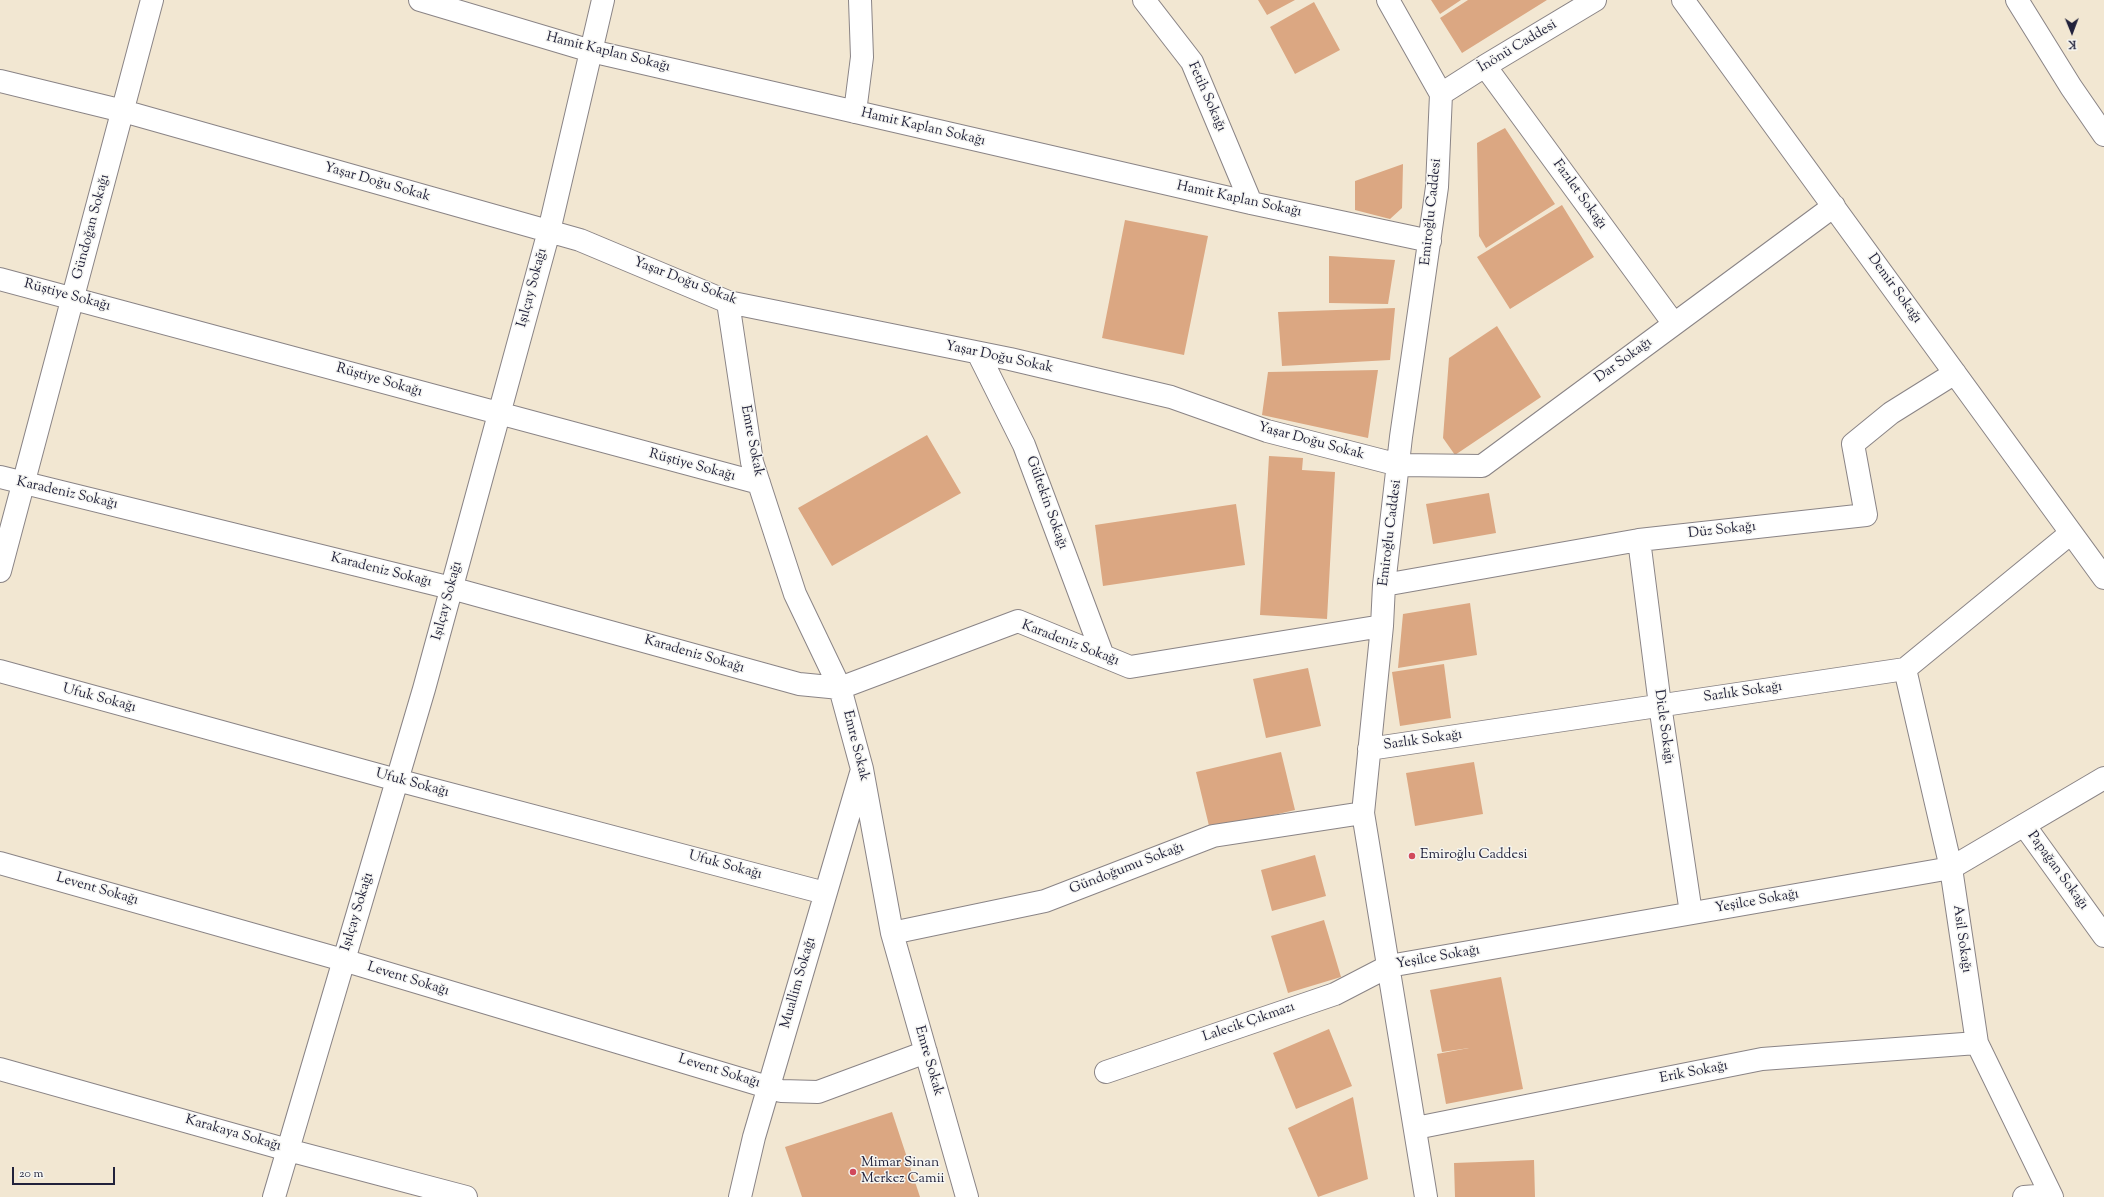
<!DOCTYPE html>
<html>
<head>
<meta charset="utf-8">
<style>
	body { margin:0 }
	#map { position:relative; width:2104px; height:1197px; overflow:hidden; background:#f2e7d2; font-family:"Sorts Mill Goudy",serif }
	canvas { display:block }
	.north { position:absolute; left:2052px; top:12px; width:40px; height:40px; -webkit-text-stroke:3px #f6f6f2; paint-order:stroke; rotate:179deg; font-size:11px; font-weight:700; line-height:16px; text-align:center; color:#22223b }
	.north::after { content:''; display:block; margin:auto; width:14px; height:18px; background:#22223b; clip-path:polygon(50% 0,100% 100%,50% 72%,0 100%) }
	.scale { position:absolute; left:12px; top:1167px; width:103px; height:18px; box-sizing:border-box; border:2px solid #22223b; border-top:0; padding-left:5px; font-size:12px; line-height:14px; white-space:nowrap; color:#22223b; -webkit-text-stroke:3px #f6f6f2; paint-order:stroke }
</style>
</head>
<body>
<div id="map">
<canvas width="2104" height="1197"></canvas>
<div class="north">K</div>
<div class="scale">20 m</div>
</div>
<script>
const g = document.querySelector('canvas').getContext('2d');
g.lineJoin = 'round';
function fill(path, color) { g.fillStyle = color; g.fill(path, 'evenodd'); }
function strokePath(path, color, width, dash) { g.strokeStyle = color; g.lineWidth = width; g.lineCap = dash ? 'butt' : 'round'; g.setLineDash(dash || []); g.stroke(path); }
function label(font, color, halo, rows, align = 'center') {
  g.font = font + ' "Sorts Mill Goudy",serif'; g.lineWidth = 3; g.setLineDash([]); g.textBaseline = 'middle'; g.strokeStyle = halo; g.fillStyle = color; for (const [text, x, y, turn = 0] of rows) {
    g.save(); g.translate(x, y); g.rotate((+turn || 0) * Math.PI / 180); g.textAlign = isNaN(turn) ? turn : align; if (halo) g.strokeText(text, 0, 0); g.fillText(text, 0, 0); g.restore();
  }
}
fill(new Path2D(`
	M1258 0H1295L1267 15Z
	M1431 0H1461L1440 14Z
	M1468 0H1547L1462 53 1440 18Z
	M1314 2 1340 50 1295 74 1270 27Z
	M1505 128 1555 204 1486 248 1479 236 1477 143Z
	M1403 164 1402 208 1390 219 1355 210V181Z
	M1562 205 1594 257 1510 309 1477 257Z
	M1125 220 1208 236 1184 355 1102 338Z
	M1329 256 1395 260 1388 304 1329 303Z
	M1395 308 1390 360 1282 366 1278 312Z
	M1497 326 1541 397 1455 455 1443 438 1449 358Z
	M1378 370 1368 438 1262 415 1268 372Z
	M927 435 961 493 832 566 798 508Z
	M1269 456 1303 458 1302 470 1335 472 1327 619 1260 615Z
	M1489 493 1496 533 1433 544 1426 504Z
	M1236 504 1245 565 1103 586 1095 525Z
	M1470 603 1477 655 1398 668 1403 614Z
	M1444 664 1451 718 1400 726 1392 672Z
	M1308 668 1321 726 1266 738 1253 679Z
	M1281 752 1295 810 1210 830 1196 772Z
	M1474 762 1483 814 1415 826 1406 773Z
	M1315 855 1326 896 1272 911 1261 870Z
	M1324 920 1341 977 1288 993 1271 936Z
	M1501 977 1523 1089 1446 1104 1437 1054 1469 1048 1442 1052 1430 990Z
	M1329 1029 1352 1086 1296 1109 1273 1053Z
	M1353 1097 1368 1179 1318 1197 1288 1128Z
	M892 1112 920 1197H802L785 1147Z
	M1534 1160 1535 1197H1455L1454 1163Z`), '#dba782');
const minor = new Path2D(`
	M420 0 591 51 1251 203 1430 241
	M1144 0 1192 62 1251 203
	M1388 0 1441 94 1437 187 1401 437 1384 585 1382 626 1363 813 1426 1197
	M1683 0 2104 578
	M2017 0 2071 87 2104 135
	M1485 66 1674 324
	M0 81 123 111 580 240 728 302 1010 359 1171 397 1267 431 1399 465 1482 466 1834 206
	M1441 94 1485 66 1595 0
	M855 112 862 57 860 0
	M0 279 759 483
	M728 302 752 462 795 594 840 688 862 769 892 933 967 1197
	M978 353 1024 445 1103 656
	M0 477 451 588 799 684 840 688 1018 621 1130 667 1382 626
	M1639 540 1660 705 1691 913
	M0 571 152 0
	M1384 585 1639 540 1866 515 1853 444 1891 413 1955 373
	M1905 669 1951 868 1977 1043 2052 1197
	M0 671 397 780 825 893
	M1369 749 1905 669 2071 533
	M2024 825 2104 936
	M0 863 343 960 781 1091 818 1092 926 1052
	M892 933 1045 901 1213 836 1363 813
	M0 1069 288 1150 466 1197
	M1106 1072 1335 994 1389 966 1951 868 2104 778
	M1416 1128 1762 1059 1977 1043
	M274 1197 424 689 549 231 603 0
	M740 1197 754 1137 861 773
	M2024 1197 2050 1195`);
strokePath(minor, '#8a8486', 24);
strokePath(minor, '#fff', 22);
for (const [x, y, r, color] of [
	[1412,856,4,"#d1495b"],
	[853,1172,4,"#d1495b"]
]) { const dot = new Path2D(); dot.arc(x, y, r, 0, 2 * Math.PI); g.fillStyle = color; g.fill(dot); strokePath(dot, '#f6f6f2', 1.5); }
label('14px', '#22223b', '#f6f6f2', [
	["İnönü Caddesi",1518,47,-31],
	["Hamit Kaplan Sokağı",608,53,14],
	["Fetih Sokağı",1206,97,66],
	["Hamit Kaplan Sokağı",923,128,13],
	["Yaşar Doğu Sokak",377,183,16],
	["Fazılet Sokağı",1579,195,54],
	["Hamit Kaplan Sokağı",1239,200,12],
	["Emiroğlu Caddesi",1432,212,-84],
	["Gündoğan Sokağı",92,227,-75],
	["Yaşar Doğu Sokak",685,282,21],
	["Işılçay Sokağı",533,288,-75],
	["Demir Sokağı",1894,289,54],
	["Rüştiye Sokağı",67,296,15],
	["Yaşar Doğu Sokak",999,358,12],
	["Dar Sokağı",1624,361,-36],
	["Rüştiye Sokağı",379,381,16],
	["Emre Sokak",751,441,79],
	["Yaşar Doğu Sokak",1311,442,15],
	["Rüştiye Sokağı",692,466,15],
	["Karadeniz Sokağı",67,494,13],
	["Gültekin Sokağı",1046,503,70],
	["Düz Sokağı",1722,531,-6],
	["Emiroğlu Caddesi",1391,533,-83],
	["Karadeniz Sokağı",381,571,14],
	["Işılçay Sokağı",448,601,-75],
	["Karadeniz Sokağı",1070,644,21],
	["Karadeniz Sokağı",694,655,16],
	["Sazlık Sokağı",1743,693,-8],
	["Ufuk Sokağı",99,699,15],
	["Dicle Sokağı",1663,727,82],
	["Sazlık Sokağı",1423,741,-8],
	["Emre Sokak",855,746,76],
	["Ufuk Sokağı",412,784,15],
	["Ufuk Sokağı",725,866,15],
	["Gündoğumu Sokağı",1127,869,-21],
	["Papağan Sokağı",2057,871,54],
	["Levent Sokağı",97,890,16],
	["Yeşilce Sokağı",1757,902,-10],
	["Işılçay Sokağı",358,912,-73],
	["Asil Sokağı",1961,939,82],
	["Yeşilce Sokağı",1438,958,-10],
	["Levent Sokağı",408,980,17],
	["Muallim Sokağı",799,983,-74],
	["Lalecik Çıkmazı",1249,1023,-19],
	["Emre Sokak",928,1061,74],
	["Levent Sokağı",719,1072,17],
	["Erik Sokağı",1694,1073,-11],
	["Karakaya Sokağı",233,1134,16]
]);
label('14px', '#22223b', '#f6f6f2', [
	["Emiroğlu Caddesi",1420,856],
	["Mimar Sinan",861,1164],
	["Merkez Camii",861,1180]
], 'left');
</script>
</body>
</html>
